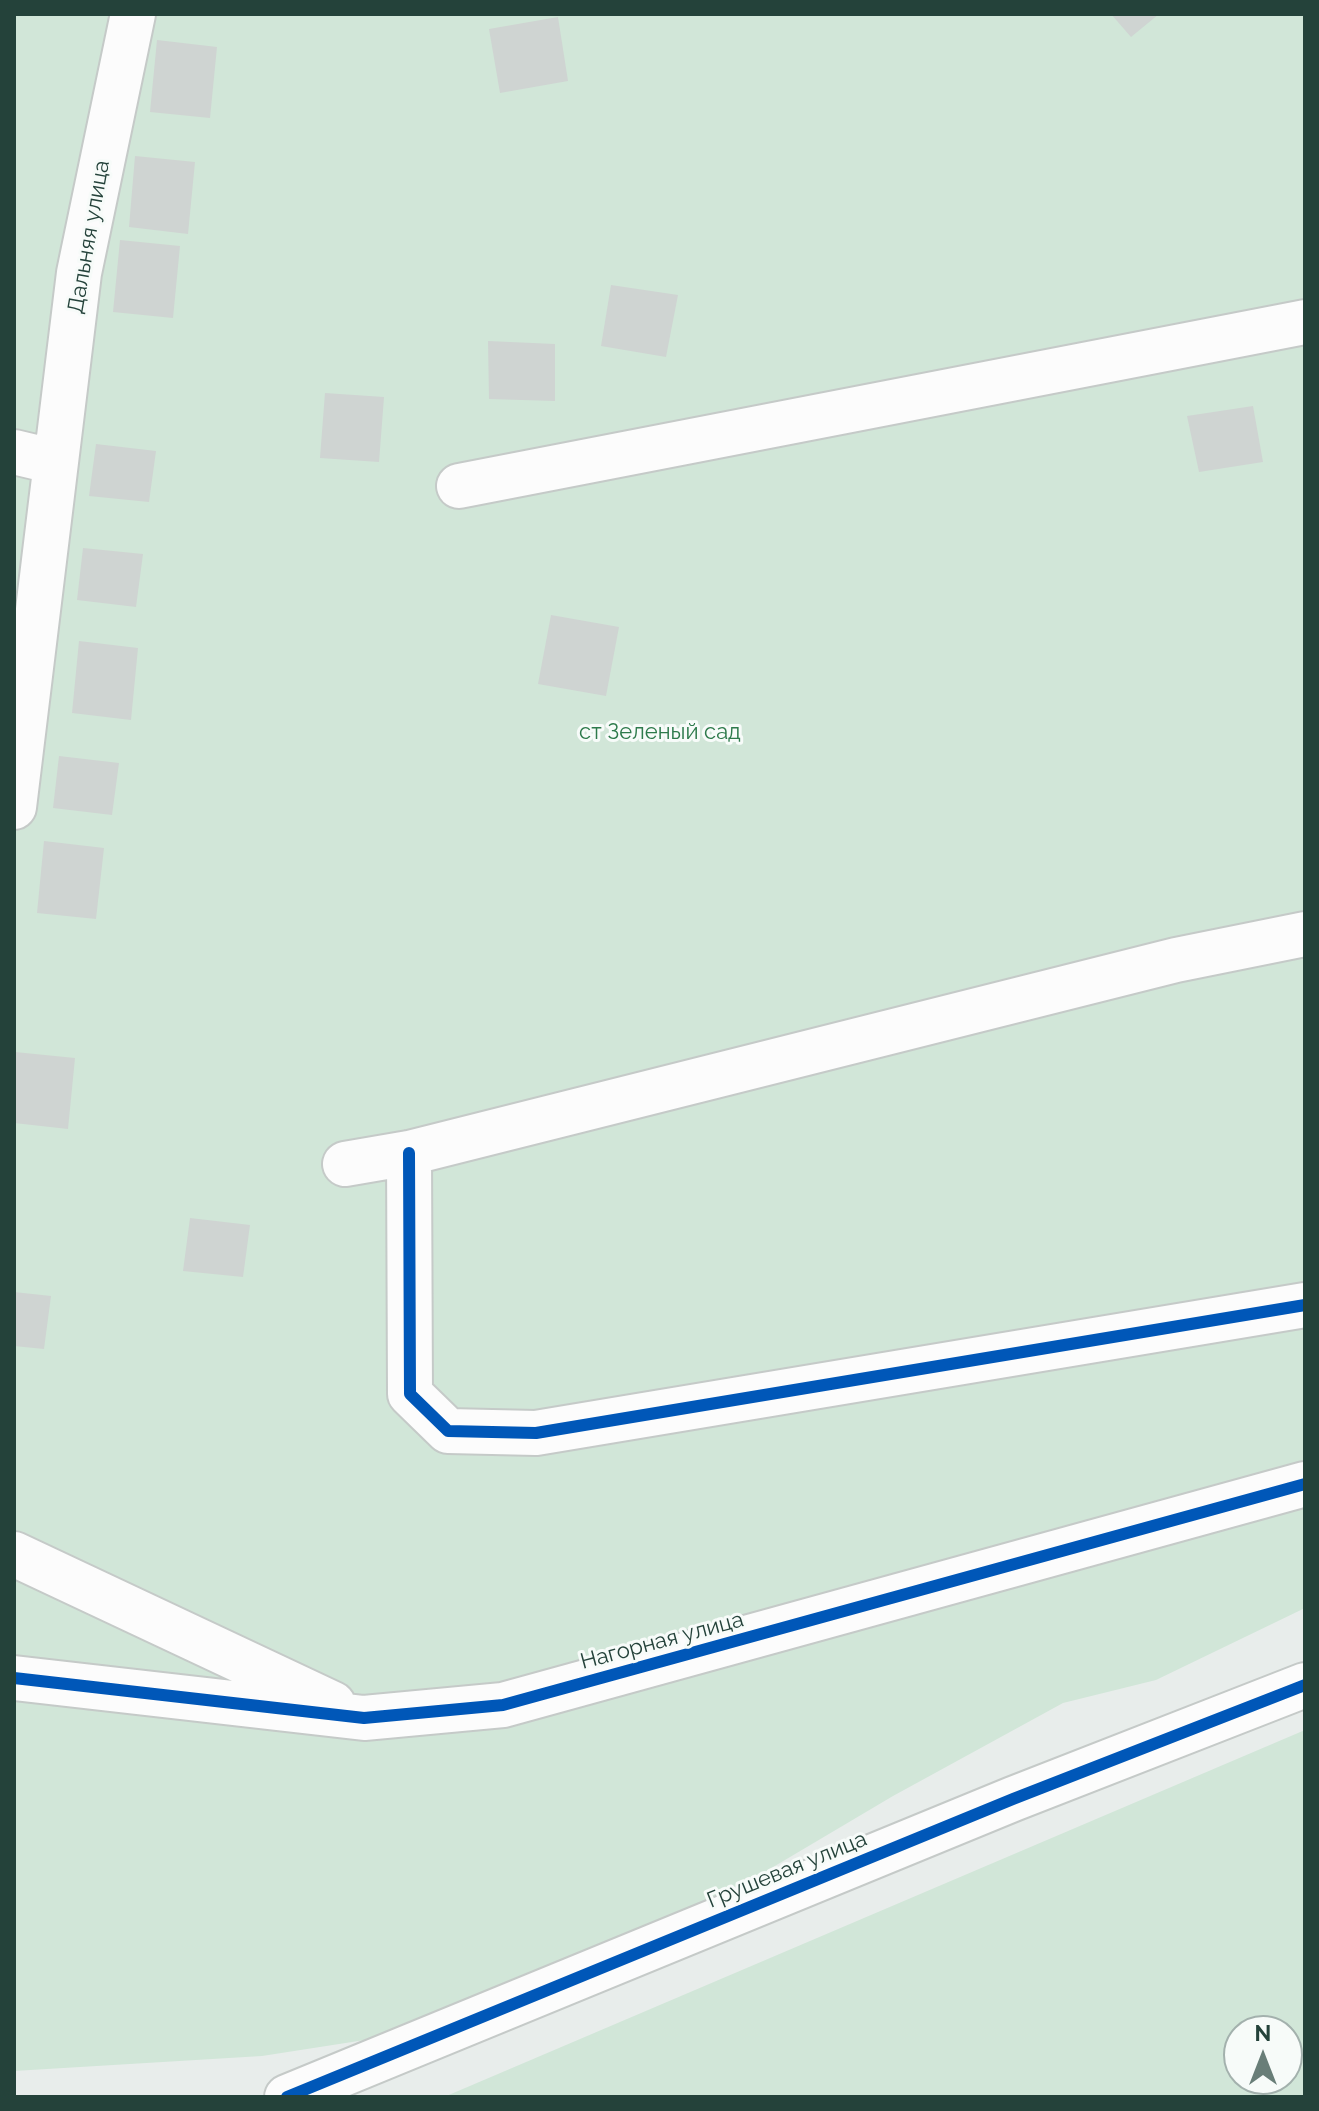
<!DOCTYPE html>
<html>
<head>
<meta charset="utf-8">
<style>
	body { margin:0 }
	#map { position:relative; width:1319px; height:2111px; overflow:hidden; background:#e8edeb; font-family:Raleway,sans-serif }
	canvas { display:block }
	.frame { position:absolute; inset:0; border:16px solid #24423a; pointer-events:none }
	.north { position:absolute; left:1223px; top:2015px; width:80px; height:80px; box-sizing:border-box; background:#f7fbf9; border:2px solid #a3b1ad; border-radius:50%; rotate:0deg; font-size:22px; font-weight:700; line-height:32px; text-align:center; color:#24423a }
	.north::after { content:''; display:block; margin:auto; width:28px; height:36px; background:#697e78; clip-path:polygon(50% 0,100% 100%,50% 72%,0 100%) }
</style>
</head>
<body>
<div id="map">
<canvas width="1319" height="2111"></canvas>
<div class="frame"></div>
<div class="north">N</div>
</div>
<script>
const g = document.querySelector('canvas').getContext('2d');
g.lineJoin = 'round';
function fill(path, color) { g.fillStyle = color; g.fill(path, 'evenodd'); }
function strokePath(path, color, width, dash) { g.strokeStyle = color; g.lineWidth = width; g.lineCap = dash ? 'butt' : 'round'; g.setLineDash(dash || []); g.stroke(path); }
function label(font, color, halo, rows, align = 'center') {
  g.font = font + ' Raleway,sans-serif'; g.lineWidth = 6; g.setLineDash([]); g.textBaseline = 'middle'; g.strokeStyle = halo; g.fillStyle = color; for (const [text, x, y, turn = 0] of rows) {
    g.save(); g.translate(x, y); g.rotate((+turn || 0) * Math.PI / 180); g.textAlign = isNaN(turn) ? turn : align; if (halo) g.strokeText(text, 0, 0); g.fillText(text, 0, 0); g.restore();
  }
}
fill(new Path2D(`
	M14 14H1305V1608L1156 1680 1063 1703 893 1796 677 1924 397 2035 262 2056 14 2071Z
	M1305 1730V2097H444ZM1239 2031H1287V2079H1239Z`), '#d1e6d8');
fill(new Path2D(`
	M1111 14H1159L1131 37Z
	M558 17 568 81 500 93 489 29Z
	M157 40 217 47 210 118 150 112Z
	M135 156 195 162 188 234 129 227Z
	M120 240 180 246 173 318 113 312Z
	M611 285 678 295 666 357 601 346Z
	M488 341 555 344V401L489 399Z
	M325 393 384 397 379 462 320 458Z
	M1253 406 1263 462 1199 472 1187 416Z
	M96 444 156 451 149 502 89 496Z
	M83 548 143 554 136 607 77 600Z
	M551 615 619 627 606 696 538 684Z
	M79 641 138 648 131 720 72 713Z
	M59 756 119 763 112 815 53 808Z
	M44 841 104 848 96 919 37 913Z
	M15 1052 75 1058 68 1129 14 1123Z
	M190 1218 250 1225 243 1277 183 1271Z
	M14 1292 51 1296 44 1349 14 1346Z`), '#cfd4d2');
const minor = new Path2D(`
	M14 452 56 462
	M459 486 1305 322
	M14 807 79 273 133 14
	M409 1153 410 1394 448 1431 536 1433 1305 1305
	M345 1164 409 1153 1176 960 1305 934
	M14 1554 333 1704
	M14 1678 364 1718 503 1705 1305 1484
	M287 2097 1013 1799 1305 1685`);
strokePath(minor, '#c5cac8', 48);
strokePath(minor, '#fcfcfc', 44);
strokePath(new Path2D(`
	M409 1153 410 1394 448 1431 536 1433 1305 1305
	M14 1678 364 1718 503 1705 1305 1484
	M287 2097 1013 1799 1305 1685`), '#0057b8', 12);
label('22px', '#24423a', '#f7fbf9', [
	["Дальняя улица",89,237,-80],
	["Нагорная улица",662,1641,-15],
	["Грушевая улица",787,1870,-22]
]);
label('22px', '#2d7a4b', '#f7fbf9', [
	["ст Зеленый сад",660,732]
]);
</script>
</body>
</html>
